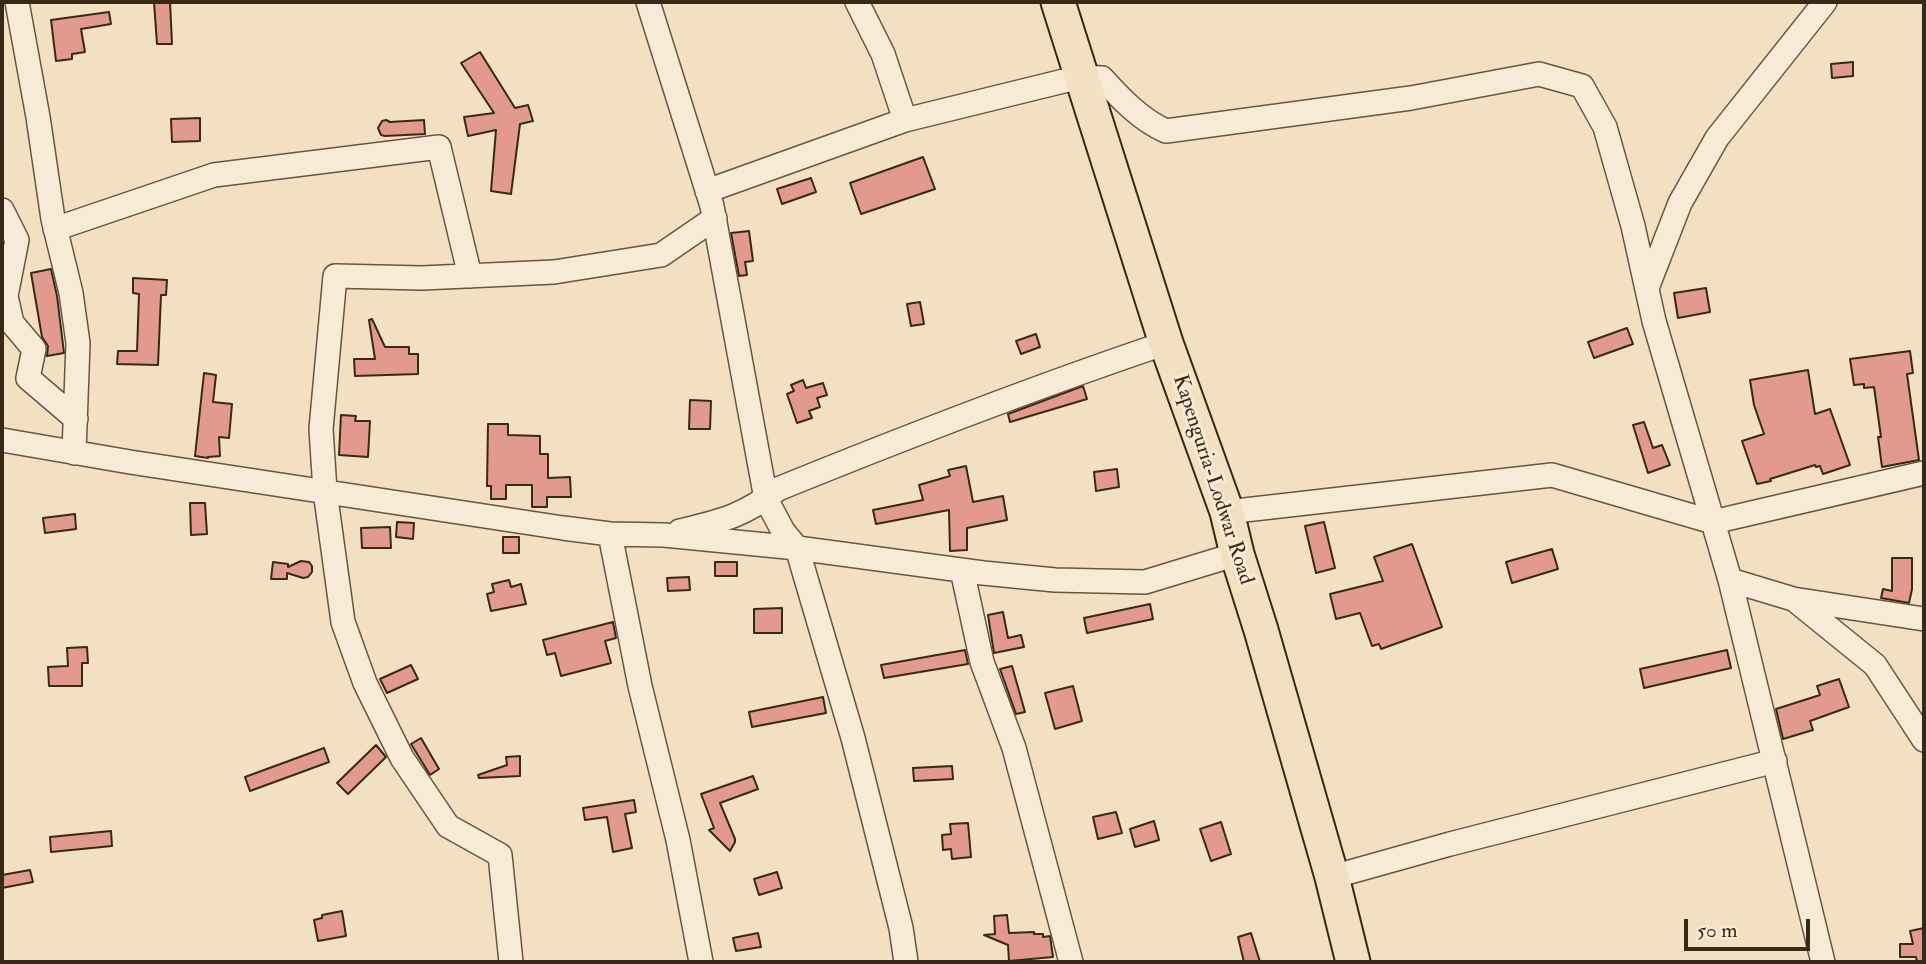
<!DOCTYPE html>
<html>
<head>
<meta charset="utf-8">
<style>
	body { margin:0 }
	#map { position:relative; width:1926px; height:964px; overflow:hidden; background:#f3dfc1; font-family:"IM FELL Double Pica",serif }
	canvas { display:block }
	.frame { position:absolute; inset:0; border:4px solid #372917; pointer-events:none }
	.scale { position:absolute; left:1684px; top:919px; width:126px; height:32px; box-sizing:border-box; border:4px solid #372917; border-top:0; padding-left:9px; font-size:21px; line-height:24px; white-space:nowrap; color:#372917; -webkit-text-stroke:5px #f7ead7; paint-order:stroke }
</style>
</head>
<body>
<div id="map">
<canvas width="1926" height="964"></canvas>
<div class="frame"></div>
<div class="scale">50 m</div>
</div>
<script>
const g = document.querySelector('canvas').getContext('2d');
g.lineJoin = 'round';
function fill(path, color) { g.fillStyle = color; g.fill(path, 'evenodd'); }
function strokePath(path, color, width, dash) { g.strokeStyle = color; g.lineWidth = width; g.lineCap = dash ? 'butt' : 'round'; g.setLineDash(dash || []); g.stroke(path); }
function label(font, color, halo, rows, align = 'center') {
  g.font = font + ' "IM FELL Double Pica",serif'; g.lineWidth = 6; g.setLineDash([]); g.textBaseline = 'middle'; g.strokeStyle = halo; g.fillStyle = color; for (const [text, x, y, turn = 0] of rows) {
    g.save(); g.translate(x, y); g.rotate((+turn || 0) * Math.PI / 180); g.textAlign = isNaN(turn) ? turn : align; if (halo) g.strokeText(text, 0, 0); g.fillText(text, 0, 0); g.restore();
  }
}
const building = new Path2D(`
	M154 2H170L172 44H157Z
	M109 12 111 24 81 29 85 52 72 54V59L56 61 51 20Z
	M480 52 515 108 528 105 533 121 520 124 511 194 491 191 496 130 468 136 464 117 494 113 461 63Z
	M1853 62V76L1832 78 1831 64Z
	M200 118V141L172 142 171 119Z
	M386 120 390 122 424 120 425 134 385 136 381 135 378 128 382 121Z
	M923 157 935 189 861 214 850 183Z
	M811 178 816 192 782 204 777 189Z
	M749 231 753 261 745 262 747 275 739 276 731 233Z
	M51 269 57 296 64 353 47 356 48 346 42 337 31 273Z
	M133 278 167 280 166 295H161L158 365 117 364 118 351H137L139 294 133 293Z
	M1706 288 1710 312 1678 318 1674 293Z
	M920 302 924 324 911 326 907 304Z
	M372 319 385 347H409V354H418V374L355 376 354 359H375L369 320Z
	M1627 328 1633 344 1594 358 1588 342Z
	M1036 334 1040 347 1021 354 1016 341Z
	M1910 351 1913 373 1907 374 1919 460 1882 467 1878 437H1881L1874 387 1864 388V384L1854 385 1850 359Z
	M1808 370 1815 414 1830 409 1850 465 1823 474 1820 466 1816 467 1815 465 1770 479 1771 481 1757 484 1742 441 1764 434 1754 405 1750 380Z
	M204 373 216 375 213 402 232 404 229 438 219 437 220 456 208 457V458L195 456Z
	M803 380 806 388 823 383 827 395 817 398 820 407 809 411 812 418 797 423 787 394 794 391 791 385Z
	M1083 386 1087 399 1010 422 1008 414Z
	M690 400 711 401 710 429H689Z
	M341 415 356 416 355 421H370L368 457 339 455Z
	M1644 422 1653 448 1662 445 1670 465 1648 473 1633 425Z
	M488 424H508V435L540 436V454H548V478L570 477 571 497H547V507H532V485H506V499H491V486H487Z
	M966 466 973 502 1003 496 1007 520 967 528V550L950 551 949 510 876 524 873 510 923 500 919 485 950 476 948 470Z
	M1117 469 1119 487 1096 491 1094 472Z
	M190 503H205L207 534 191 535Z
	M75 514 76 529 45 533 43 518Z
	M397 522 414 523 413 539 396 537Z
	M1324 522 1335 568 1316 573 1305 526Z
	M390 527 391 548H362L361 528Z
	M503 537H519V553H503Z
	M1412 544 1442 627 1381 649 1379 644 1372 646 1360 613 1336 619 1330 594 1383 581 1374 557Z
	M1552 549 1558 569 1512 583 1506 562Z
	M1892 558H1912V589L1909 603 1881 598 1883 589 1892 591Z
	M301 561 309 562 312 566V572L308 577 303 578 287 573V579H271L273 562 288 564V567Z
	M715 562H737V576H715Z
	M689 577 690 590 668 591 667 578Z
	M509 580 511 587 521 584 526 604 491 611 487 594 494 592 492 584Z
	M1150 604 1153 619 1087 633 1084 618Z
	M782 608V633H754V609Z
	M1003 612 1008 638 1021 635 1024 647 994 653 988 615Z
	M613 622 616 638 605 641 611 663 561 676 555 653 547 655 543 640Z
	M87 647 88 663H82V686H49L48 667 68 666 67 648Z
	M965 650 968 664 884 678 881 665Z
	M1727 650 1731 668 1644 688 1640 669Z
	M411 665 418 679 387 693 380 679Z
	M1012 666 1025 712 1016 714 1000 669Z
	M1839 679 1849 707 1810 721 1813 730 1783 739 1776 709 1820 695 1817 686Z
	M1073 686 1082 721 1055 729 1045 693Z
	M823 697 826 713 752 727 749 712Z
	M421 738 439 769 430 775 411 744Z
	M376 745 386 757 348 794 337 783Z
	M324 748 329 762 250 791 245 777Z
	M520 756V776L479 778 478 775 507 765 506 757Z
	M952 766 953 779 914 781 913 768Z
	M753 776 758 789 720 803 735 839V842L730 851 709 830 714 828 701 794Z
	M634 800 636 812 625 814 632 848 613 852 607 817 585 820 583 808Z
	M1116 812 1122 833 1098 839 1093 817Z
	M1154 821 1159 840 1135 847 1130 829Z
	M1221 822 1231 854 1211 861 1200 829Z
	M968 823 971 857 952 859 951 849 943 850 942 835 951 834 950 824Z
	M111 831 112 846 51 852 50 837Z
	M30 870 33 882 2 888V875Z
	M777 872 782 888 759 895 754 879Z
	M342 911 346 936 318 941 314 920 322 918V915Z
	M1007 915 1009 933 1034 932V934H1043V937L1050 936 1053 957 1009 961 1008 945 984 935 995 934 994 916Z
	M1924 928V962H1917L1916 957H1900V944H1913L1910 931Z
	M758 933 761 947 736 951 733 938Z
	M1251 933 1260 962H1244L1238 937Z`);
fill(building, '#e39a8e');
strokePath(building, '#372917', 2);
const minor = new Path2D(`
	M17 2 38 117 53 219 71 293 78 343 74 453
	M648 2 712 206 766 499 783 531 797 548 853 738 901 928 906 962
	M857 2 883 54 905 120
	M707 191 905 120 1080 77 1102 78C1121 99 1141 120 1166 131L1411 98 1539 74 1582 86 1605 127 1633 226 1654 321 1730 580 1823 962
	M2 210 17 240 6 296 12 323 34 349 28 378 76 419
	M55 229 214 175 439 147 470 276
	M1647 288 1680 203 1717 138 1825 2
	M2 440 130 462 563 528 610 534 664 535 797 548 983 573 1055 580 1145 582 1237 554
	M1227 512 1552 475 1713 522 1924 473
	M680 531C721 521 744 516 778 489 906 437 1035 387 1166 343
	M610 534 640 686 678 840 701 962
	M962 570 982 662 1014 748 1071 962
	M1730 580 1793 599 1924 619
	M1796 601 1875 665 1924 740
	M1332 877 1450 844 1775 761
	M511 962 500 855 448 826 402 758 365 683 343 622 325 491 321 429 335 276 422 278 554 272 661 255 715 218`);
const highway = new Path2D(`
	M1058 2 1166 343 1227 512 1237 554 1261 630 1332 877 1353 962`);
strokePath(minor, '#665642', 26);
strokePath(highway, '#372917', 37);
strokePath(minor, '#f7ead7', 23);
strokePath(highway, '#f3dfc1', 33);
label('21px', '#372917', '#f7ead7', [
	["Kapenguria-Lodwar Road",1212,480,72]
]);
</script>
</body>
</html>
